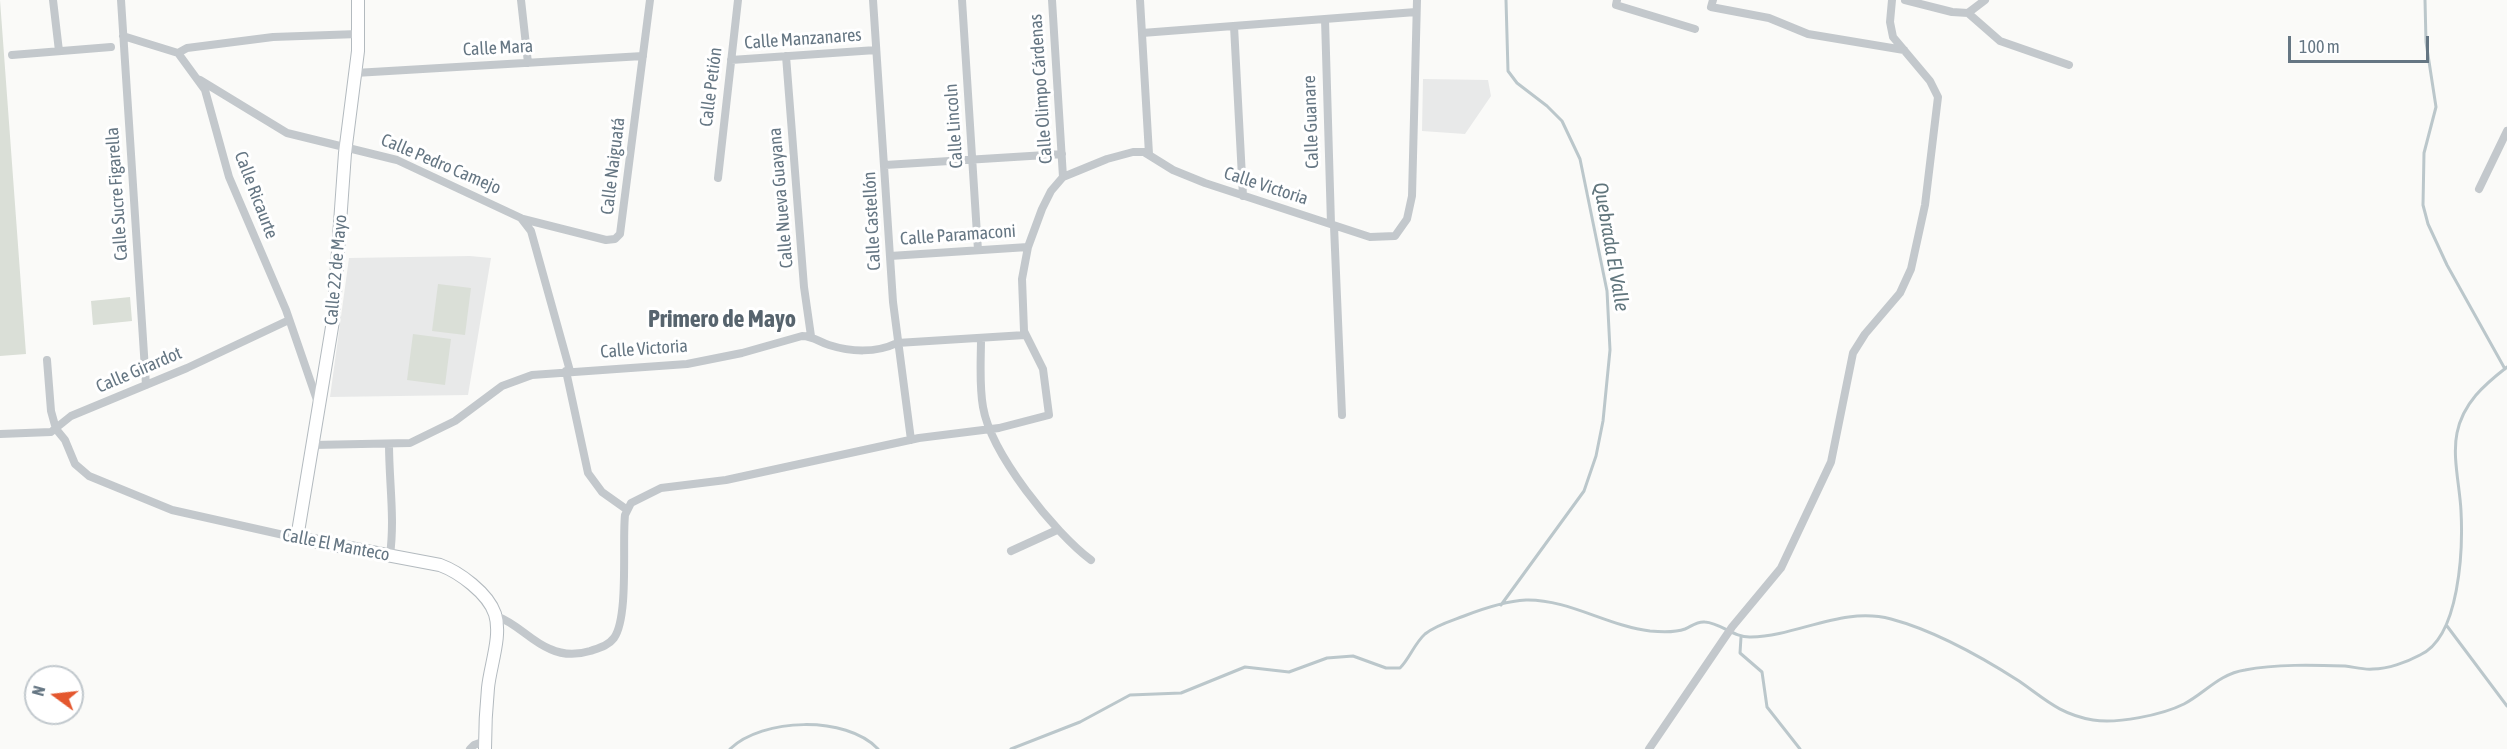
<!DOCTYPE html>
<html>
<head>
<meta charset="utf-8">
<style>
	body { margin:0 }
	#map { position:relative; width:2507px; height:749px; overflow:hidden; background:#fafaf8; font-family:"Asap Condensed",sans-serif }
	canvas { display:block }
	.north { position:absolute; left:24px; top:665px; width:60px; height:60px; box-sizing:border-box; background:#fff; border:2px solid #c1c8cd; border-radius:50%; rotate:285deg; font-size:16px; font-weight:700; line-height:24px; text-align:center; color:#657683 }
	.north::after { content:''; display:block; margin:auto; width:21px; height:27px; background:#e4572e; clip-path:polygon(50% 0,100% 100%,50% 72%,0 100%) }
	.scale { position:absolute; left:2288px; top:36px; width:141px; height:27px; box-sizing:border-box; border:3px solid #657683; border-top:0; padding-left:8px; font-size:18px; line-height:21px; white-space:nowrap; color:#657683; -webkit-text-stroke:4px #fff; paint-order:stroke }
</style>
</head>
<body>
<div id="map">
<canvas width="2507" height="749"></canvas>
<div class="north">N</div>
<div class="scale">100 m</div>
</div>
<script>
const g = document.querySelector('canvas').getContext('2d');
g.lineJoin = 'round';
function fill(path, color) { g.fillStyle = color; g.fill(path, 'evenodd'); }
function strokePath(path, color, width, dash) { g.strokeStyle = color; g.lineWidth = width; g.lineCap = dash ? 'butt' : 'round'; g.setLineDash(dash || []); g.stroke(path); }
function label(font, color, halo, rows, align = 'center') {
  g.font = font + ' "Asap Condensed",sans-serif'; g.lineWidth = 6; g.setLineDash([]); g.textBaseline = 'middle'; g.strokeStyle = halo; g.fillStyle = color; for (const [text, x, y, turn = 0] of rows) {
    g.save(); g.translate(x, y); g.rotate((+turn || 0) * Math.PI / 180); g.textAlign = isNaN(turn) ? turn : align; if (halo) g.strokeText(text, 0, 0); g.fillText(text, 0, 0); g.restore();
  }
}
fill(new Path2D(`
	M1423 79 1488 80 1491 96 1465 134 1422 131Z
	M470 256 491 258 468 395 330 397 349 258Z`), '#e8e9e9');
fill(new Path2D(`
	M0 0 26 354 0 356Z
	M438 284 471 288 465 335 432 331Z
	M130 297 132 321 93 325 91 301Z
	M413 334 451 339 445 385 407 380Z`), '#dadfd7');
strokePath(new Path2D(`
	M2425 0 2426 42 2436 107 2424 153 2423 205 2428 224 2447 265 2505 369
	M1501 605 1584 491 1596 456 1603 421 1610 350 1607 291 1580 159 1562 121 1547 106 1517 83 1508 71 1506 0
	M2447 626 2507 706
	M1741 637 1740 653 1762 672 1767 707 1800 749
	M730 749C762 718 846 715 878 749
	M1011 749 1080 722 1130 695 1181 693 1245 667 1289 672 1327 658 1353 656 1386 668H1400C1410 658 1414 644 1425 634 1436 625 1451 621 1464 616 1482 609 1506 601 1526 600 1568 599 1608 626 1650 631 1661 632 1674 633 1685 629 1692 626 1697 621 1705 622 1721 623 1734 638 1751 637 1798 636 1843 606 1891 619 1936 631 1980 656 2019 681 2045 699 2059 714 2093 720 2117 724 2162 715 2184 704 2205 693 2219 674 2245 670 2276 664 2313 665 2345 666 2354 667 2364 670 2373 669 2388 669 2407 662 2420 655 2460 637 2463 549 2461 511 2460 487 2452 457 2457 433 2463 403 2484 385 2507 367`), '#bbc7cb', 3);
const secondary = new Path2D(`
	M358 0V51L345 153 333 321 297 538 440 565C459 572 488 593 495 614 502 636 490 666 488 688 486 708 485 729 485 749`);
strokePath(secondary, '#b3babf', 14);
strokePath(new Path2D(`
	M53 0 59 51
	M121 0 146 385
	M521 0 528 63
	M873 0 893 302 911 440
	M962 0 978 250
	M1052 0 1063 177
	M1140 0 1149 154
	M1617 0 1616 5 1695 29
	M1713 0 1711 7 1769 18 1808 34 1904 50
	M1905 0 1952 12 1968 13 2000 41 2069 65
	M1968 13 1985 0
	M1325 19 1331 224
	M1234 26 1243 196
	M1142 33 1416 12
	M123 36 178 53 205 90 229 177 286 310 318 403
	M178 53 187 48 273 37 358 34
	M12 55 111 47
	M786 56 804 287 811 336
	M731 60 876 50
	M355 73 643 56
	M200 80 287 133 397 160 521 218 531 231 570 371
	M885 165 1062 154
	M718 178 738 0
	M2479 189 2507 131
	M523 219 606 240 615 239 620 234 650 0
	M1334 226 1342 415
	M890 256 1028 247
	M981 338C981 360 979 385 983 407 991 454 1054 532 1091 560
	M47 360 51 411 56 429 65 440 75 464 89 476 172 510 297 538
	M566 371 588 473 602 492 626 509
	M0 434 51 432 71 416 187 368 289 320
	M389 444C389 482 395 518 390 555
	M313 445 410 443 455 421 502 386 532 375 687 364 742 353 802 336C813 336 819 342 829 345 851 352 876 353 897 343L1025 335
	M1011 551 1057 530
	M496 616C517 623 530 641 550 649 563 655 577 655 590 651 599 648 608 646 614 638 629 617 622 543 625 515L631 503 661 488 726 480 919 438 999 428 1049 415 1043 369 1024 331 1022 279 1028 247 1042 209 1051 191 1063 177 1107 159 1133 152H1144L1173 170 1205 183 1370 237 1395 236 1407 219 1412 196 1417 0
	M470 749 474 745 485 741
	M1649 749 1732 627 1781 568 1831 462 1853 353 1865 334 1900 293 1911 269 1925 205 1938 97 1930 81 1893 37 1890 22 1892 0`), '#c3c8cc', 8);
strokePath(secondary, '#fff', 12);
label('18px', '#657683', '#fff', [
	["Calle Manzanares",803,39,-4],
	["Calle Mara",498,48,-3],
	["Calle Petión",711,87,-83],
	["Calle Olimpo Cárdenas",1041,89,-94],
	["Calle Guanare",1311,122,-92],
	["Calle Lincoln",954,126,-94],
	["Calle Pedro Camejo",441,164,23],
	["Calle Naiguatá",613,166,-83],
	["Calle Victoria",1266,186,18],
	["Calle Sucre Figarella",117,194,-94],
	["Calle Ricaurte",256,195,69],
	["Calle Nueva Guayana",781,198,-95],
	["Calle Castellón",872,221,-93],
	["Calle Paramaconi",958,235,-4],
	["Calle 22 de Mayo",336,270,-85],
	["Calle Victoria",644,349,-4],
	["Calle Girardot",139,370,-23],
	["Calle El Manteco",336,545,11]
]);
label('italic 20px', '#60757c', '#fff', [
	["Quebrada El Valle",1611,247,80]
]);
label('bold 24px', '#57646e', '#fff', [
	["Primero de Mayo",722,319]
]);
</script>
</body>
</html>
